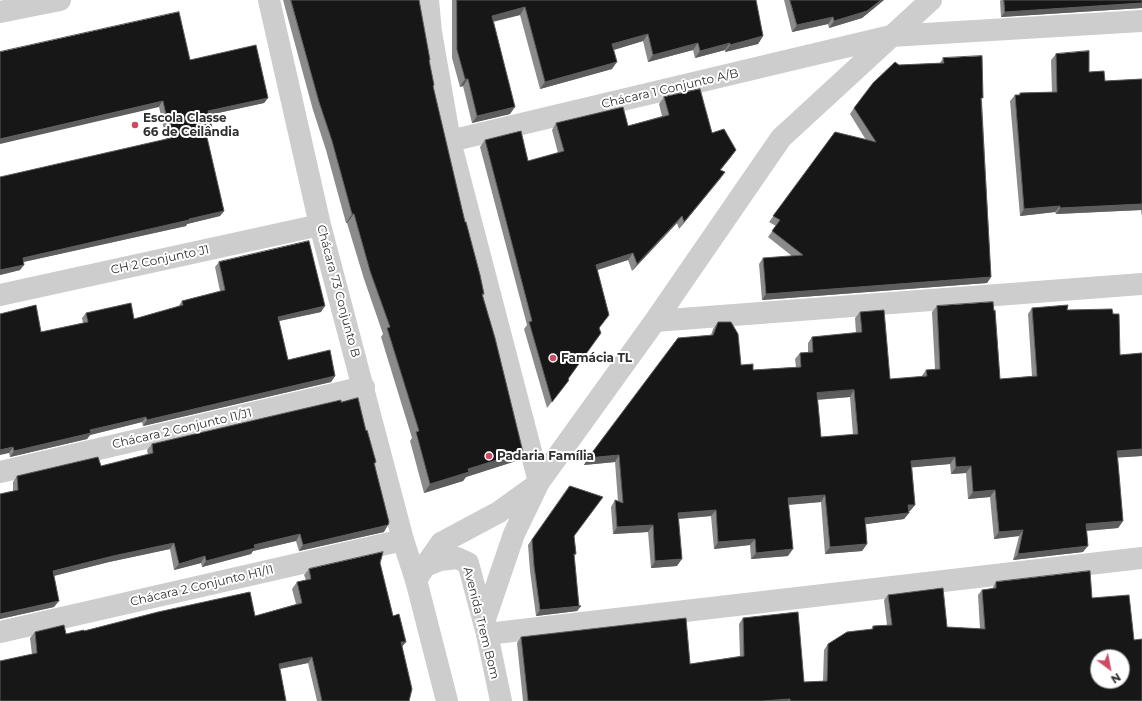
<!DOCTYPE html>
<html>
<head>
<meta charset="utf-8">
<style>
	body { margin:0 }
	#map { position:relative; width:1142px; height:701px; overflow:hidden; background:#fff; font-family:Montserrat,sans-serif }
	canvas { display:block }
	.north { position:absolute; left:1090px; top:649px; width:40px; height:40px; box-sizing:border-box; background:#fff; border:1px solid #acacac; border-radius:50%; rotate:148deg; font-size:11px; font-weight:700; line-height:16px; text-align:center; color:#303030 }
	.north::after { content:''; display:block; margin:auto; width:14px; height:18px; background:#cf4a61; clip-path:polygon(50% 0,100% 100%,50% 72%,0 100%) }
</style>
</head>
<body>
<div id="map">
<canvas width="1142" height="701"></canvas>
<div class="north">N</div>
</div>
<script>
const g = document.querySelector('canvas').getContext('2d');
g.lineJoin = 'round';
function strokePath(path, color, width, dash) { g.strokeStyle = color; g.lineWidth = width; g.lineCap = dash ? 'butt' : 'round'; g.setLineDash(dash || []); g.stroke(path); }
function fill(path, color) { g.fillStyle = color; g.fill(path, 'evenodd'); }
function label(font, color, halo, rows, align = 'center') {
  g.font = font + ' Montserrat,sans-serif'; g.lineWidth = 4; g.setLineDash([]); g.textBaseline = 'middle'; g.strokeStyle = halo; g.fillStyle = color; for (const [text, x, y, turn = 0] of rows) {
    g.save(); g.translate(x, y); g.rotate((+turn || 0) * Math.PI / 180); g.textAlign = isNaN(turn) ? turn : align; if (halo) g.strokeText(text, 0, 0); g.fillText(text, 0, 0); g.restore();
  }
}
strokePath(new Path2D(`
	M269 0 320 225 403 540 416 580
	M428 0 431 32 450 141 539 482
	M0 12 60 0
	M450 141 891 36 1142 21
	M0 295 320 225
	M655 321 1142 284
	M0 472 364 387
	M425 566 441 543 499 512 535 486
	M484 622 514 534 539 482 655 321 781 138 931 0
	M0 632 403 540
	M487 634 1142 558`), '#cdcdcd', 22);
strokePath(new Path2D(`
	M447 701 416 580 425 566 440 560 457 558 468 563 487 634 501 701`), '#cdcdcd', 22);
fill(new Path2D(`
	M283 0H419L429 62 434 85 433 87 465 222 484 294 483 296 523 452 516 461 466 477 463 481 424 493 410 441 412 438 381 337 383 334 364 279 347 223H346L326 150 313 110Z
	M452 0H756L763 36 758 44 725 52V50L695 58 693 50 648 62 643 41 613 50 612 69 540 89 520 15 493 22 510 114 472 123 463 86 460 87 452 58Z
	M784 0H884L862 18 829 28 828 24 792 32Z
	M1001 0H1142V8L1001 17 1000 1Z
	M1056 54 1105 81 1142 79V217L1141 210 1056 214 1055 212 1020 216 1010 101 1015 95H1019L1020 93 1052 92 1051 60Z
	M943 58 982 100 991 277 987 283 762 300 759 264 763 258 792 256 768 237 776 226 769 222 835 132 866 140 850 114 854 108 899 65 940 63Z
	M190 60 268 98 264 103 209 115V137L207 138 224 211 220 216 187 224 186 226 23 262 20 270 0 275 166 139 159 107Z
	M664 97 712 133 731 157 720 170 725 172 720 179 679 229 677 223 632 271 628 260 597 270 600 328 568 379 569 380 547 408 524 329 527 325 480 147 485 140 528 161 558 153 552 130 556 123 628 126 662 116 659 104Z
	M219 262 321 312 279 321 288 360 335 376 331 382 143 426 142 422 90 435 87 439 10 457 9 453 41 332 83 323 82 318 86 313 134 319 178 307 182 301 220 291 215 267Z
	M937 306 994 311 1000 379 1032 376 1028 314 1032 308 1067 310 1113 314 1120 355 1142 353V456L1117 457 1123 521 1118 528 1087 531 1083 552 1013 560 1019 536 994 539 990 497 968 499 966 473 951 474 950 464 912 467 915 505 910 511H909V513L904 519 866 524 867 544 862 551 825 554 821 502 789 505 788 556 751 559 750 545 714 549 711 516 679 519 677 566 651 568 648 532 613 534 611 507 615 500 618 501 615 462 584 465 588 458 711 335 713 329 718 322 741 365 753 370 796 367 795 359 800 353 808 352V343L812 337 856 333 855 318 860 312 890 379 921 377 926 370 935 369 932 312ZM850 397 853 435 821 437 817 400Z
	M341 402 366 431 376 462 375 464 384 532 299 551 296 541 253 551 251 554 202 567 201 563 174 570 170 549 109 562 54 576V607L0 619V494L13 491V482L17 476 101 466 148 455 147 450 152 444Z
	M570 486 576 554 574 556 579 606H581L577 611 536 616 530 571 528 545Z
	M380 563 393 616 402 646 409 701H317L308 663 280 669 32 654 30 638 35 632 66 634 84 631 255 616 296 604 292 589 297 582 306 580 304 575 309 569Z
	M996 582 1092 598 1134 640 1142 701H523L517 643 521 637 690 664 740 656 739 624 743 618 804 682 823 681 824 650 828 644 871 630 873 626 887 625 884 600 888 595 947 627 980 629 978 595 982 590 992 589Z`), '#8b8b8b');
fill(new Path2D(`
	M881 0H884L862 18 829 28 834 21Z
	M1142 3V8L1001 17 1005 12Z
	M525 7 520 15 487 23 492 16Z
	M833 17 828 24 792 32 797 25Z
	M648 34 643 41 607 52 612 44Z
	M763 36 758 44 725 52 730 45Z
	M698 43 693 50 648 62 653 55Z
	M730 43 725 50 695 58 700 51Z
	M617 62 612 69 540 89 545 82Z
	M465 79H468L463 86 460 87Z
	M268 98 264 103 204 116 208 111Z
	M163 101 159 107 0 144V139Z
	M515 107 510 114 472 123 477 116Z
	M213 132 209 137 203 139 206 133Z
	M736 150 731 157 715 177 720 170Z
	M725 172 720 179 679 229 684 222Z
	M1142 204V209L1141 210 1056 214 1060 208Z
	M1060 206 1055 212 1020 216 1024 209Z
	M224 211 220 216 187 224 186 226 19 263 23 258Z
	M352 214H354L347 223H346Z
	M682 216 677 223 632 271 637 264Z
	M633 253 628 260 591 272 596 265Z
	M24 265 20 270 0 275V270Z
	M991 277 987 283 762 300 766 294Z
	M325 306 321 312 274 322 278 317Z
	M335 376 331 382 143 426 147 420Z
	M854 390 850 397 812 400 817 393Z
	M146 417 142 422 90 435 87 439 10 457 14 451 90 430Z
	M13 447 9 453 0 455V450Z
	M1142 449V456L1112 458 1117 451Z
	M523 452 516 461 466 477 463 481 424 493 430 484 468 469Z
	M619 455 615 462 584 465 588 458Z
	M955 457 950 464 906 468 911 461Z
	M971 466 966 473 951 474 956 467Z
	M995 490 990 497 968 499 973 492Z
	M825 495 821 502 784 505 788 498Z
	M908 505H915L910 511 903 512Z
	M716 510 711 516 674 519 678 513Z
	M909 513 904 519 860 525 865 518Z
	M1123 521 1118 528 1082 531 1086 524Z
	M388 525 384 532 299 551 303 545Z
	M653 525 648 532 613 534 617 527Z
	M1023 530 1019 536 994 539 999 532Z
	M300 534 296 541 253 551 251 554 202 567 206 561 254 545Z
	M755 539 750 545 714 549 718 542Z
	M174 543 170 549 109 562 49 577 53 571 113 556Z
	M867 544 862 551 825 554 830 547Z
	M1088 546 1083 552 1013 560 1018 554Z
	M793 549 788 556 751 559 756 553Z
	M205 556 201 563 174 570 179 564Z
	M682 559 677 566 651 568 655 561Z
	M59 601 54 607 0 619V614H2Z
	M581 606 577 611 536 616 540 610Z
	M401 642H406L401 648Z
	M312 657 308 663 274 670 279 664Z
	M790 699 788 701H762Z`), '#5d5d5d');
const building = new Path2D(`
	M291 0H419L430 60H429L434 85 433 86 465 222H466L480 275 484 294H482L495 338 523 452 468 469 469 472 430 484 416 432 419 431 387 328 390 327 370 271 354 214H352L332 141 319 102Z
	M457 0H756L763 36 730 45V43L700 51 698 43 653 55 648 34 612 44 617 62 545 82 525 7 492 16 515 107 477 116 468 79H465L457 50Z
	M790 0H881L867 11 834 21 833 17 797 25Z
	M1004 0H1142V3L1005 12Z
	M179 12 190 60 256 45 268 98 208 111 213 132 206 133 224 211 189 219V220L23 258 24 265 0 270V177L171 138 163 101 0 139V52Z
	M1089 51V72L1104 71 1105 81 1142 79V204L1060 208V206L1024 209 1015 95H1020V93L1057 92 1056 54Z
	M982 56 983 98H981L991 277 766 294 763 258 803 255 772 231 780 220 773 216 835 132 876 142 854 108 873 83 895 62 899 65 944 63 943 58Z
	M700 89 712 133 724 129 736 150 720 170 725 172 684 222 682 216 637 264 633 253 596 265 609 315 599 328 601 333 568 379 569 380 552 402 529 322 532 321 485 140 521 131 528 161 564 151 556 123 623 107 628 126 669 115 664 97Z
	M309 241 325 306 278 317 288 360 330 350 335 376 147 420 146 417 90 430 91 433 14 451 13 447 0 450V314L36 305 41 332 88 322 86 313 131 303 134 319 183 305 182 301 225 290 219 262Z
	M993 302 994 311 995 310 1000 379 1037 376 1032 308 1068 305 1067 310 1112 309 1113 314H1119L1120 355 1142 353V449L1117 451 1123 521 1086 524 1088 546 1018 554 1023 530 999 532 995 490 973 492 971 466 956 467 955 457 911 461 915 505H908L909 513 865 518 867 544 830 547 825 495 788 498 793 549 756 553 755 539 718 542 716 510 678 513 682 559 655 561 653 525 617 527 615 500 623 503 619 455 588 458 678 338 713 335 718 322H731L738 334 741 365 753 364V370L801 367 800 353 813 352 812 337 862 332 860 312 884 310 890 379 927 376 926 370 940 369 937 306ZM854 390 858 434 821 437 817 393Z
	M358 398 366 431 367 430 376 462 374 463 389 522 388 525 303 545 300 534 254 545 255 548 206 561 205 556 179 564 174 543 113 556 53 571 59 601 0 614V494L18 490 17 476 98 457 101 466 153 453 152 444 341 400V402Z
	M570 486 603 497 574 536 576 554H574L579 606H581L540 610 534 566 532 540Z
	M383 552 380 563 393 616 399 614 406 642H401L412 689 409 701H322L312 657 279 664 286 701H0V661L37 653 35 632 64 625 66 634 84 630V631L158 612 250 592 255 616 302 603 297 582 311 579 309 569Z
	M1090 571 1092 598 1129 595 1134 640 1142 639V701H790V699L762 701H528L521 637 686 618 690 664 744 656 743 618 798 612 804 682 827 681 828 644 847 632 873 629V626L892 625 888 595 943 588 947 627 985 629 982 590 996 588V582ZM1098 657H1122V681H1098Z`);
fill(building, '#171717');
strokePath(building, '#5d5d5d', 1);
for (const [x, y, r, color] of [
	[135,125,4,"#cf4a61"],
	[553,358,4,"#cf4a61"],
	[489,456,4,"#cf4a61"]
]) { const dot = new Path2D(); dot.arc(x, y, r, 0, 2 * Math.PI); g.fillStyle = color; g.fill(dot); strokePath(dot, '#fff', 1.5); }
label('12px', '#303030', '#fff', [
	["Chácara 1 Conjunto A/B",670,89,-13],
	["CH 2 Conjunto J1",160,260,-12],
	["Chácara 73 Conjunto B",338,291,75],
	["Chácara 2 Conjunto I1/J1",182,429,-13],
	["Chácara 2 Conjunto H1/I1",202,586,-13],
	["Avenida Trem Bom",481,623,76]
]);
label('bold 12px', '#303030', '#fff', [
	["Escola Classe",143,118],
	["66 de Ceilândia",143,132],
	["Famácia TL",561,358],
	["Padaria Família",497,456]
], 'left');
</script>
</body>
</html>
